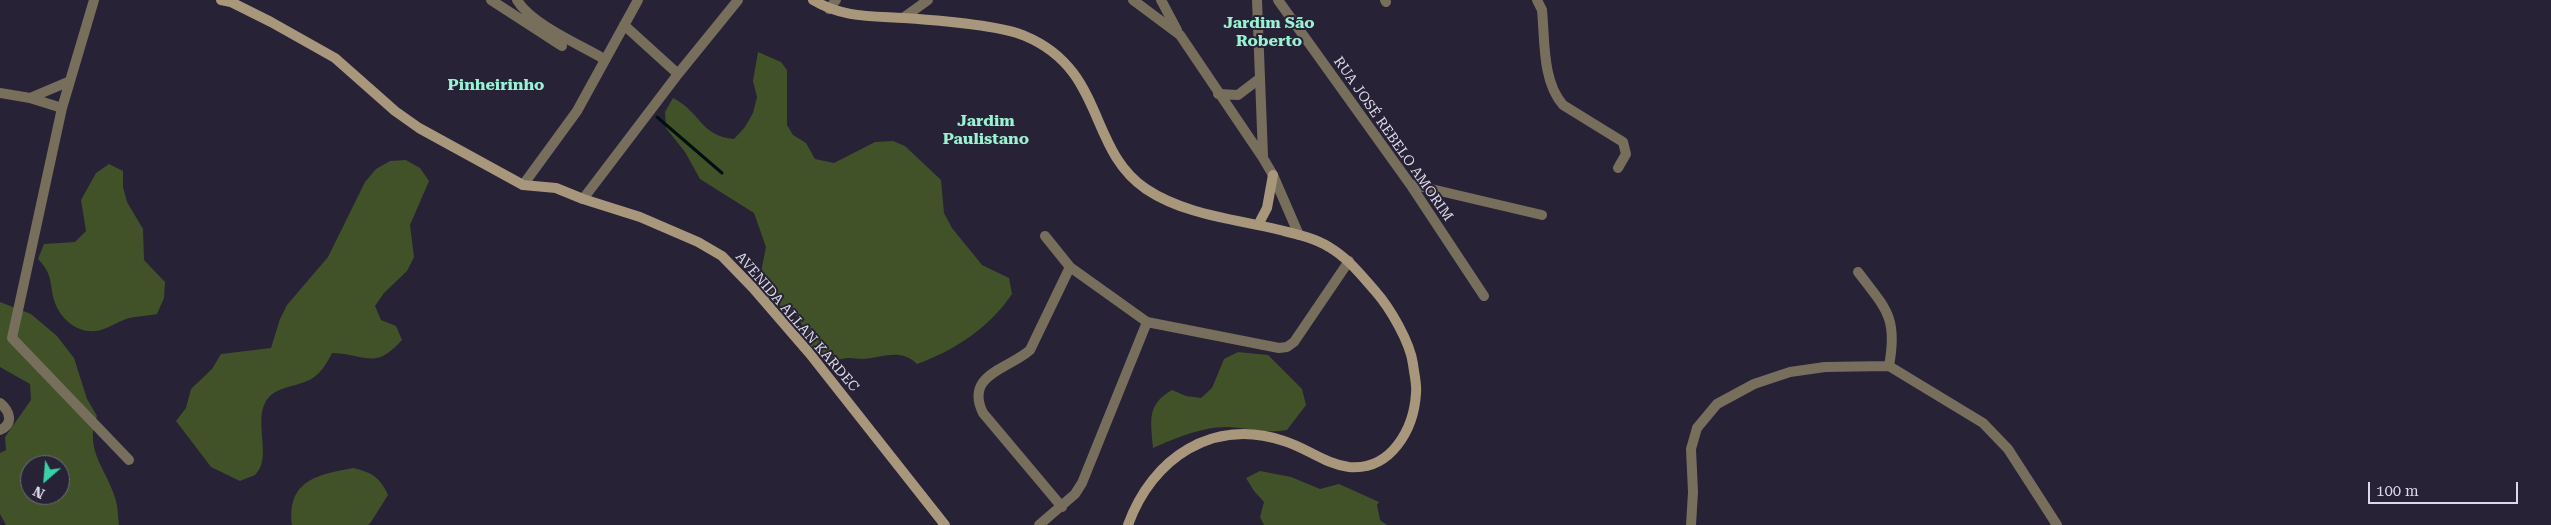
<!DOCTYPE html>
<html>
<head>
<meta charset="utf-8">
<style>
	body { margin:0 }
	#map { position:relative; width:2551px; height:525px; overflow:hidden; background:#272236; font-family:"Roboto Serif",serif }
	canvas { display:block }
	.north { position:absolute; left:20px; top:455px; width:50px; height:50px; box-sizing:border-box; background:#272236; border:1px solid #706c7d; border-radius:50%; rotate:207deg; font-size:14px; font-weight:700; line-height:20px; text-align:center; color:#dddae7 }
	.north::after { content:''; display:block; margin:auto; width:18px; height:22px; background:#33d4a8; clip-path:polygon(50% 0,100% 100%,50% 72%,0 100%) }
	.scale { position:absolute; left:2368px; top:482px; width:150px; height:22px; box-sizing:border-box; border:2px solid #dddae7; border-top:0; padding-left:6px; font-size:15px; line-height:18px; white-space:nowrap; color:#dddae7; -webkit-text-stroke:4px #272236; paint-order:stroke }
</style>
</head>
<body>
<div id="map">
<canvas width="2551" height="525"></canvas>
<div class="north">N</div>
<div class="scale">100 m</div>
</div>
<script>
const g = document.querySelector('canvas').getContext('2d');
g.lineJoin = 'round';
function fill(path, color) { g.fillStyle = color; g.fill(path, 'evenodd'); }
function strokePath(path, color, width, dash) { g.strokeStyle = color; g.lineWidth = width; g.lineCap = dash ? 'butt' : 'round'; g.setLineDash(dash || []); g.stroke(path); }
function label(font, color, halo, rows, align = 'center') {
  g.font = font + ' "Roboto Serif",serif'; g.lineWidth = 4; g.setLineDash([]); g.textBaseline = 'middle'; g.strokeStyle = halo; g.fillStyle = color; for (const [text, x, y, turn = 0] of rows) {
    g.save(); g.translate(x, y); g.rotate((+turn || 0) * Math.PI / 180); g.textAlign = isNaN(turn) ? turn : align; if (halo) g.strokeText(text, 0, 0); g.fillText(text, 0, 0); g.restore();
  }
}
fill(new Path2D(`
	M758 52 781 62 787 70V125L793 135 806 143 815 159 834 163 875 142 893 141 905 146 941 180 944 213 952 228 982 265 1009 278 1012 294C990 327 954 351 917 364 901 348 884 357 863 359 858 359 853 358 848 358 842 358 835 362 829 360 792 345 819 309 766 305L757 292 766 247 754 213 700 179 685 152 666 128 665 112 673 98C701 112 700 136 734 139L745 127 753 113 757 97 753 81Z
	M406 160 420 168 429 181 410 225 414 257 407 271 384 293 375 306 381 320 396 326 402 340C374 371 367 354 332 353 327 363 319 377 307 381 294 387 275 387 266 401 253 423 273 458 255 475 251 477 244 479 240 481L211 467 176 421 186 408 191 389 212 369 221 354 271 348 280 319 287 305 328 257 365 182 376 169 390 161Z
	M109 164 123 171V187L127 202 143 229 144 260 165 282 164 298 157 314C147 316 135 316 126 319 118 322 110 327 101 330 80 336 60 320 54 300 49 281 53 275 38 259L44 244 75 242 86 231 81 200 96 173Z
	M0 302 31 314 57 336 74 358 87 399 97 416C83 451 108 470 116 501 118 509 118 517 119 525H6L0 514V453L6 450 5 437 31 400 30 384 0 367ZM30 465H60V495H30Z
	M1238 352 1268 355 1302 389 1306 405 1287 430C1267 434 1249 428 1229 427 1204 426 1175 438 1153 448 1151 421 1146 405 1172 390L1186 396 1201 398 1212 388 1224 359Z
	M353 468C371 472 380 477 388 495L371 522 368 525H292C287 480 317 475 353 468Z
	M1260 471 1291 477 1320 489 1339 484 1379 502 1377 505 1380 520 1387 525H1264L1260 517 1264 502 1254 491 1246 478Z`), '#415228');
strokePath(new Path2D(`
	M657 117 722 173`), '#000f13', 3);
strokePath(new Path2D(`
	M94 0 62 108 12 338 129 460
	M491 0 562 46
	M517 0C531 24 579 44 604 59
	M1133 0 1180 35 1263 158 1273 175 1299 235
	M1161 0 1177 30
	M1257 0 1263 156
	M1278 0 1410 184 1484 296
	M1385 0 1386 2
	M1537 0 1542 10C1545 40 1542 81 1563 105L1623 142 1626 154 1618 168
	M829 9 836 0
	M903 18 928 0
	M624 25 678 74
	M0 93 30 98 62 108
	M1218 94 1238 95 1259 79
	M30 98 70 81
	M1410 184 1542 215
	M523 185 577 111 638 0
	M583 199 678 74 738 0
	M1045 236 1070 267 1147 322 1279 348 1287 347 1294 342 1349 261
	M1858 272C1886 309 1898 317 1889 366
	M0 403C10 411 14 424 0 430
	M1062 507 983 413C964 374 1009 369 1030 350L1070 267
	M1039 525 1075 494 1082 483 1147 322
	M1691 525 1693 492 1691 449 1697 428 1717 404 1754 384 1790 372 1825 367 1889 366 1983 423 2008 449 2057 525`), '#786e5c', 10);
strokePath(new Path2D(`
	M221 0 231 2 271 22 335 58 395 111 419 128 523 185 556 188 583 199 640 217 698 242 722 256 753 288 810 354 945 525
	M813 0C843 18 871 16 904 18 934 20 1000 25 1025 36 1106 70 1087 149 1146 189 1185 215 1235 219 1280 230 1296 234 1315 238 1329 247 1348 258 1361 275 1376 292 1390 308 1410 342 1413 364 1414 373 1417 384 1416 393 1414 429 1391 471 1349 467 1325 464 1307 448 1284 441 1213 417 1152 458 1128 525
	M1258 225 1267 208 1273 175`), '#a8977a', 10);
label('14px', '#dddae7', '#272236', [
	["RUA JOSÉ REBELO AMORIM",1393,139,55],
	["AVENIDA ALLAN KARDEC",797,322,49]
]);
label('bold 16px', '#97f3d2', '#272236', [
	["Jardim São",1269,23],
	["Roberto",1269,41],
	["Pinheirinho",496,85],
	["Jardim",986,121],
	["Paulistano",986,139]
]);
</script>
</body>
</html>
